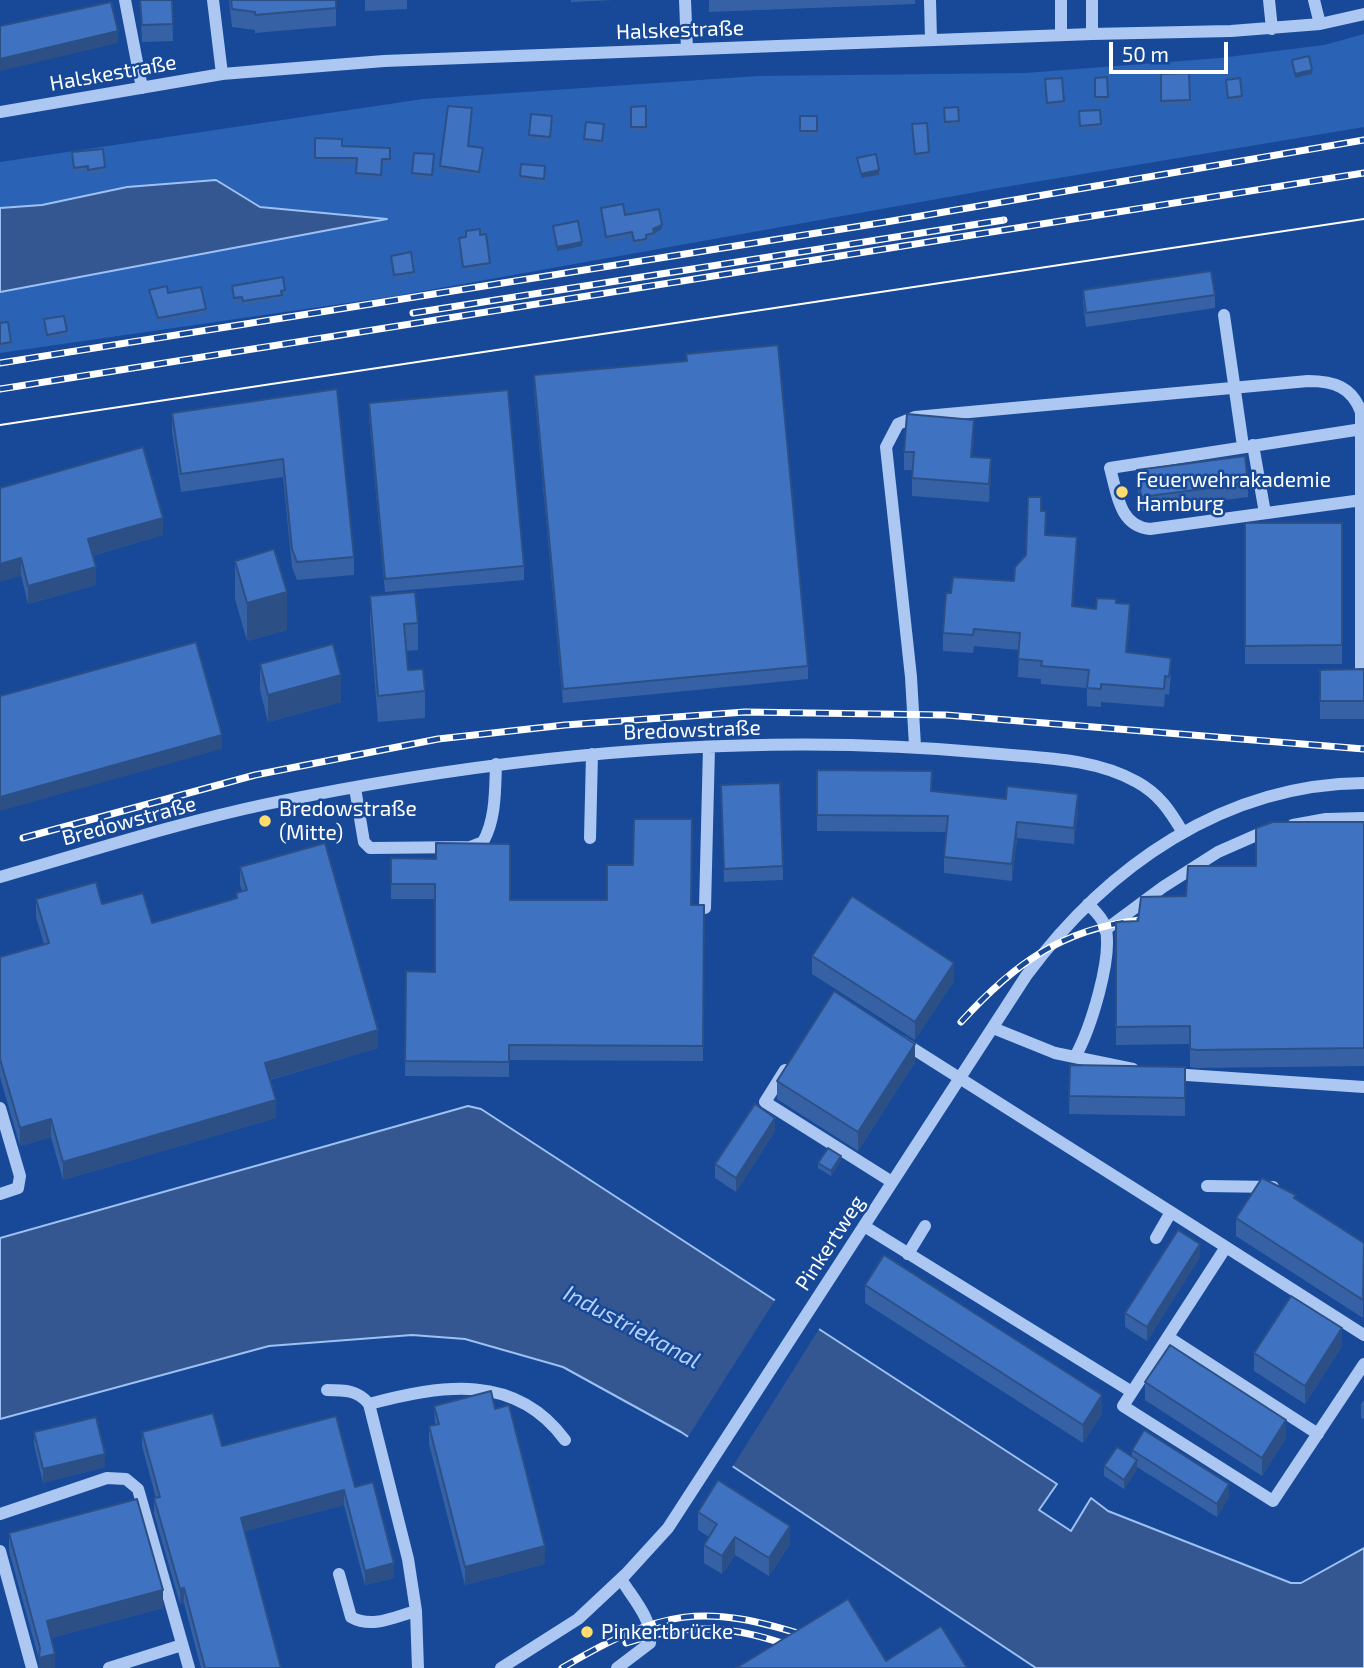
<!DOCTYPE html>
<html>
<head>
<meta charset="utf-8">
<style>
	body { margin:0 }
	#map { position:relative; width:1364px; height:1668px; overflow:hidden; background:#174998; font-family:"Exo 2",sans-serif }
	canvas { display:block }
	.scale { position:absolute; left:1109px; top:42px; width:119px; height:32px; box-sizing:border-box; border:4px solid #fff; border-top:0; padding-left:9px; font-size:21px; line-height:24px; white-space:nowrap; color:#fff; -webkit-text-stroke:5px #174998; paint-order:stroke }
</style>
</head>
<body>
<div id="map">
<canvas width="1364" height="1668"></canvas>
<div class="scale">50 m</div>
</div>
<script>
const g = document.querySelector('canvas').getContext('2d');
g.lineJoin = 'round';
function fill(path, color) { g.fillStyle = color; g.fill(path, 'evenodd'); }
function strokePath(path, color, width, dash) { g.strokeStyle = color; g.lineWidth = width; g.lineCap = dash ? 'butt' : 'round'; g.setLineDash(dash || []); g.stroke(path); }
function label(font, color, halo, rows, align = 'center') {
  g.font = font + ' "Exo 2",sans-serif'; g.lineWidth = 5; g.setLineDash([]); g.textBaseline = 'middle'; g.strokeStyle = halo; g.fillStyle = color; for (const [text, x, y, turn = 0] of rows) {
    g.save(); g.translate(x, y); g.rotate((+turn || 0) * Math.PI / 180); g.textAlign = isNaN(turn) ? turn : align; if (halo) g.strokeText(text, 0, 0); g.fillText(text, 0, 0); g.restore();
  }
}
fill(new Path2D(`
	M1364 34V127L993 189 396 296 0 353V162L423 99 758 76 1025 73 1220 58 1324 45Z`), '#2a62b6');
const water = new Path2D(`
	M216 180 260 207 387 219 0 292V208L42 205 127 187Z
	M468 1106 481 1109 1057 1484 1039 1510 1071 1531 1091 1498 1108 1511 1291 1583H1301L1364 1548V1668H1036L681 1432 563 1367 465 1339 412 1335 269 1346 0 1419V1238Z`);
fill(water, '#345792');
strokePath(water, '#9dc1f4', 2);
fill(new Path2D(`
	M777 1297 821 1326 731 1469 686 1440Z`), '#174998');
strokePath(new Path2D(`
	M125 0 142 88
	M213 0 222 74
	M685 0 687 49
	M930 0 931 39
	M1061 0V35
	M1269 0 1272 29
	M1314 0 1320 24
	M1092 34V0
	M0 112 222 74 384 61 1092 34 1231 31 1320 24 1364 14
	M1224 315 1243 446
	M1362 429 1110 468C1117 493 1119 526 1150 529L1362 500
	M1253 445 1265 513
	M915 746 911 677 886 447 898 424 915 417 1308 381C1334 381 1352 387 1361 412V680
	M355 788 364 842 370 848 470 847 483 842C496 819 495 790 496 764
	M1293 825 1326 819 1364 818
	M590 838 592 754
	M0 877C88 852 177 823 267 804 503 755 747 730 988 753 1037 758 1093 757 1137 782 1159 794 1170 811 1182 831
	M705 908 709 747
	M1105 930 1163 887 1218 852 1268 830
	M993 1028 1055 1053 1133 1069
	M901 1041 1171 1212
	M1075 1057C1090 1030 1114 956 1105 926 1102 917 1094 910 1088 904
	M785 1070 765 1102 892 1182
	M1172 1074 1364 1087
	M0 1108 20 1176 18 1188 0 1194
	M1207 1186 1273 1187
	M864 1226 1132 1392
	M1156 1238 1171 1212 1226 1247
	M908 1254 925 1226
	M1364 1335 1226 1247 1123 1406 1273 1501 1364 1364
	M1168 1337 1318 1434
	M327 1390C344 1390 358 1390 369 1404L408 1559 416 1611 418 1668
	M369 1404C442 1385 515 1372 565 1440
	M0 1514 107 1478 126 1479 138 1489 189 1668
	M0 1551 32 1668
	M339 1574 351 1617C372 1629 394 1617 416 1611
	M109 1668 182 1645
	M501 1668 578 1619 626 1574 668 1528 1026 976C1107 866 1224 784 1364 783
	M617 1668 650 1643C653 1619 633 1599 621 1579`), '#abc7f2', 12);
strokePath(new Path2D(`
	M0 425 1364 219`), '#fff', 2);
const rail = new Path2D(`
	M413 313 1004 220
	M0 363 886 222 1364 140
	M0 389 1364 173
	M23 838 255 775 438 739 565 725 745 712 946 715 1364 749
	M961 1022C1013 965 1061 929 1140 920
	M626 1643C689 1622 734 1625 796 1648
	M562 1668C661 1610 701 1601 813 1638`);
strokePath(rail, '#fff', 7);
strokePath(rail, '#174998', 4.5, [13]);
fill(new Path2D(`
	M140 0H172L173 41 142 42Z
	M229 0H336V26L255 33V30L232 27Z
	M365 0H407V9L365 11Z
	M571 0H614L571 2Z
	M709 0H915V4L709 12Z
	M1189 73 1190 105H1161V74Z
	M1107 77 1108 101 1095 102V78Z
	M1062 78 1064 106 1047 107 1045 79Z
	M1226 80 1242 96V101L1228 102Z
	M646 106V131L631 132V107Z
	M958 107 959 126 945 127 944 108Z
	M1100 110 1101 129 1080 130 1079 111Z
	M531 114 552 116 550 141 529 140Z
	M800 116H817V136H800Z
	M912 124 929 152V157L915 158Z
	M604 129 602 146 584 144V139Z
	M315 138 342 146 390 148V163H382L381 179 356 178 357 163 315 162Z
	M469 146 483 152 479 176 440 171V166Z
	M72 152 105 167V172L88 174V171L74 173Z
	M414 153 434 154 432 180 412 178Z
	M521 164 545 166 544 183 520 181Z
	M601 208 625 215 662 229 654 233V238L646 239V243L634 246 632 237 606 242Z
	M480 235 490 263V267L463 271 459 238Z
	M391 256 414 272V276L394 280Z
	M232 286 285 290V295H282V299L243 305 242 302 234 303Z
	M149 290 168 293 206 309V314L158 322 149 294Z
	M1083 290 1215 295V308L1086 327 1083 303Z
	M44 319 67 331V336L47 339Z
	M0 323 11 342V347L0 348Z
	M686 354 808 666V679L563 703 534 389V375L686 361Z
	M337 389 354 557V575L297 580 292 567 283 477 181 492 172 431V413Z
	M369 403 524 566V580L385 592 369 417Z
	M974 438 972 457 991 476 989 502 912 496V470H904V452Z
	M1137 470 1248 483V497L1141 511 1137 483Z
	M0 488 163 535 92 556 96 585 28 604Z
	M1041 511 1046 535 1077 555 1073 606 1096 609 1116 603 1130 622 1127 652 1171 675 1169 695 1165 694 1164 707 1101 702V707L1087 706V688L1041 684V679L1018 677 1019 650 974 646 973 653 943 651V633L951 593 1014 581 1026 555Z
	M1245 523H1342V664H1245Z
	M235 561 287 630 247 641 235 599Z
	M370 596 418 623V650L406 651 408 670 425 691V718L378 722 370 623Z
	M260 664 341 702 268 722 260 690Z
	M1364 669V719H1320V670Z
	M817 770 932 791 1078 810 1074 844 1017 838 1012 881 944 873V857L946 832 817 831Z
	M721 799 783 866V880L724 882Z
	M1364 822V1066L1197 1068 1190 1067V1044L1116 1045V922L1138 921 1186 896 1256 866Z
	M391 858 510 900 704 905 703 1061 509 1060V1077L405 1076 406 971 435 972V899H391Z
	M240 867 378 1048 270 1080 276 1118 63 1180 51 1137 20 1146 0 1077V957L44 944 36 917V899L102 904 152 923 236 898V893L242 891 240 885Z
	M812 956 954 981 915 1040 812 974Z
	M915 1062 858 1151 777 1099V1081Z
	M1070 1065 1185 1067V1116L1069 1114Z
	M775 1131 736 1192 715 1178V1164Z
	M841 1160 831 1176 818 1168V1163Z
	M1296 1199 1364 1243 1363 1318 1236 1236V1218Z
	M1200 1257 1147 1341 1125 1327V1313Z
	M865 1285 1102 1413 1083 1443 865 1303Z
	M1342 1346 1305 1404 1254 1371V1353Z
	M1145 1382 1286 1438 1262 1476 1145 1400Z
	M1364 1400V1419L1361 1418V1404Z
	M434 1406 495 1409 545 1564 465 1585 429 1444V1426L435 1425Z
	M34 1432 105 1467 43 1483 34 1445Z
	M142 1432 222 1446 355 1487 394 1578 365 1585 344 1505 245 1531 281 1668H201L184 1603 180 1604 154 1513V1498H156L142 1446Z
	M1132 1450 1229 1497 1217 1517 1137 1467V1469L1124 1489 1104 1476V1466L1132 1457Z
	M698 1512 790 1544 769 1576 735 1555 722 1574 704 1563V1545L709 1537 698 1530Z
	M9 1533 163 1608 51 1638 55 1668H39V1659L9 1551Z`), '#3662a5');
fill(new Path2D(`
	M118 31V43L0 71V59Z
	M1312 70V74L1295 78V74Z
	M879 170V175L861 178V174Z
	M662 225V229L653 234V229Z
	M582 242V246L557 251V247Z
	M974 420V438L971 475V457Z
	M991 458V476L989 502V484Z
	M163 518V535L88 557V539Z
	M1077 537V555L1072 624V606Z
	M21 558V576L0 582V564Z
	M96 567V585L28 604V586Z
	M287 592V630L247 641V603Z
	M1130 604V622L1126 670V652Z
	M341 675V702L268 722V695Z
	M222 735V749L0 811V797Z
	M1078 794V810L1074 844V828Z
	M1017 822V838L1012 881V864Z
	M954 963V981L915 1040V1022Z
	M378 1030V1048L265 1081V1063Z
	M915 1044V1062L858 1151V1132Z
	M276 1100V1118L63 1180V1162Z
	M775 1118V1131L736 1192V1178Z
	M51 1119V1137L20 1146V1128Z
	M841 1156V1160L831 1176V1171Z
	M1200 1244V1257L1147 1341V1327Z
	M1342 1328V1346L1305 1404V1386Z
	M1102 1395V1413L1083 1443V1425Z
	M1286 1420V1438L1262 1476V1458Z
	M105 1454V1467L43 1483V1469Z
	M1137 1460V1469L1124 1489V1480Z
	M1229 1484V1497L1217 1517V1504Z
	M344 1490V1505L241 1532V1518Z
	M790 1526V1544L769 1576V1558Z
	M735 1537V1555L722 1574V1556Z
	M545 1546V1564L465 1585V1567Z
	M394 1563V1578L365 1585V1571Z
	M184 1588V1603L180 1604V1589Z
	M163 1590V1608L47 1639V1621Z
	M55 1654V1668H39V1658Z`), '#2c5086');
const building = new Path2D(`
	M140 0H172L173 24 142 25Z
	M231 0H336V8L255 15V12L232 9Z
	M111 2 118 31 0 59V26Z
	M1309 56 1312 70 1295 74 1292 60Z
	M1189 73 1190 100 1161 101V74Z
	M1107 77 1108 97H1095V78Z
	M1062 78 1064 101 1047 103 1045 79Z
	M1240 78 1242 96 1228 98 1226 80Z
	M448 106 472 108 468 146 483 148 479 172 440 166Z
	M646 106V127H631V107Z
	M958 107 959 121 945 122 944 108Z
	M1100 110 1101 124 1080 126 1079 111Z
	M531 114 552 116 550 137 529 135Z
	M800 116H817V131H800Z
	M586 122 604 124 602 141 584 139Z
	M927 123 929 152 915 154 912 124Z
	M315 138 342 139V146L390 148V159H382L381 175 356 173 357 158H315Z
	M103 149 105 167 88 170V166L74 168 72 152Z
	M414 153 434 154 432 175 412 173Z
	M876 154 879 170 861 174 857 158Z
	M521 164 545 166 544 179 520 176Z
	M623 204 625 215 659 209 662 225 653 229 654 233 646 235V239L634 241 632 232 606 237 601 208Z
	M578 221 582 242 557 247 553 226Z
	M480 229V235L486 234 490 263 463 267 459 238 466 237V231Z
	M411 252 414 272 394 275 391 256Z
	M1211 271 1215 295 1086 313 1083 290Z
	M283 277 285 290 281 291 282 295 243 301 242 297 234 298 232 286Z
	M167 286 168 293 201 287 206 309 158 318 149 290Z
	M64 316 67 331 47 335 44 319Z
	M8 322 11 342 0 344V323Z
	M778 345 808 666 563 689 534 375 687 361 686 354Z
	M337 389 354 557 297 562 292 549 283 459 181 474 172 413Z
	M508 390 524 566 385 579 369 403Z
	M907 414 974 420 971 457 991 458 989 484 912 478 914 452H904Z
	M143 447 163 518 88 539 96 567 28 586 21 558 0 564V488Z
	M1245 456 1248 483 1141 497 1137 470Z
	M1028 497H1041V511H1046L1045 535 1077 537 1072 606 1096 609 1097 598 1116 599V603L1130 604 1126 652 1171 658 1169 677 1165 676 1164 689 1101 684V689L1087 688 1089 670 1041 666 1042 661 1018 659 1020 633 974 629 973 635 943 633 946 593H951L953 577 1014 581 1015 567 1026 555Z
	M1245 523H1342V645L1245 646Z
	M274 549 287 592 247 603 235 561Z
	M415 592 418 623 404 624 408 670 423 669 425 691 378 696 370 596Z
	M196 642 222 735 0 797V696Z
	M333 644 341 675 268 695 260 664Z
	M1364 669V701H1320V670Z
	M817 770 932 771 931 791 1006 799 1007 786 1078 794 1074 828 1017 822 1012 864 944 857 948 816 817 815Z
	M780 783 783 866 724 869 721 785Z
	M634 819H692L691 905H704L703 1046 509 1045V1062L405 1061 406 971 435 972V884H391V858L436 859V843L510 844V900H607V865H633Z
	M1273 822H1364V1048L1197 1050 1190 1049V1026L1116 1027V922L1138 921 1141 897 1186 896 1188 866H1256V828Z
	M325 843 378 1030 265 1063 276 1100 63 1162 51 1119 20 1128 0 1059V957L49 943 36 899 96 882 102 904 143 893 152 923 237 898 236 893 247 890 240 867Z
	M852 896 954 963 915 1022 812 956Z
	M834 991 915 1044 858 1132 777 1081Z
	M1070 1065 1185 1067V1098L1069 1096Z
	M755 1104 775 1118 736 1178 715 1164Z
	M828 1148 841 1156 831 1171 818 1163Z
	M1262 1178 1296 1195 1294 1198 1364 1243 1363 1300 1236 1218Z
	M1178 1230 1200 1244 1147 1327 1125 1313Z
	M884 1255 1102 1395 1083 1425 865 1285Z
	M1291 1296 1342 1328 1305 1386 1254 1353Z
	M1170 1345 1286 1420 1262 1458 1145 1382Z
	M491 1391 495 1409 509 1405 545 1546 465 1567 429 1426 439 1424 434 1406Z
	M213 1413 222 1446 336 1416 355 1487 373 1482 394 1563 365 1571 344 1490 241 1518 281 1668H205L184 1588 180 1589 154 1498 160 1497 142 1432Z
	M96 1417 105 1454 43 1469 34 1432Z
	M1144 1430 1229 1484 1217 1504 1132 1450Z
	M1117 1447 1137 1460 1124 1480 1104 1466Z
	M718 1480 790 1526 769 1558 735 1537 722 1556 704 1545 717 1524 698 1512Z
	M137 1499 163 1590 47 1621 55 1654 39 1658 40 1648 9 1533Z
	M848 1599 886 1661 941 1626 967 1668H736Z`);
fill(building, '#3f72c0');
strokePath(building, '#2c5086', 2);
for (const [x, y, r, color] of [
	[1122,492,7,"#ffdc6b"],
	[265,821,7,"#ffdc6b"],
	[587,1632,7,"#ffdc6b"]
]) { const dot = new Path2D(); dot.arc(x, y, r, 0, 2 * Math.PI); g.fillStyle = color; g.fill(dot); strokePath(dot, '#174998', 2.5); }
label('21px', '#fff', '#174998', [
	["Halskestraße",680,30,-2],
	["Halskestraße",113,73,-10],
	["Bredowstraße",692,730,-2],
	["Bredowstraße",129,821,-15],
	["Pinkertweg",830,1243,-57]
]);
label('21px', '#fff', '#174998', [
	["Feuerwehrakademie",1136,480],
	["Hamburg",1136,504],
	["Bredowstraße",279,809],
	["(Mitte)",279,833],
	["Pinkertbrücke",601,1632]
], 'left');
label('italic 23px', '#b7d1f8', '#174998', [
	["Industriekanal",632,1327,28]
]);
</script>
</body>
</html>
